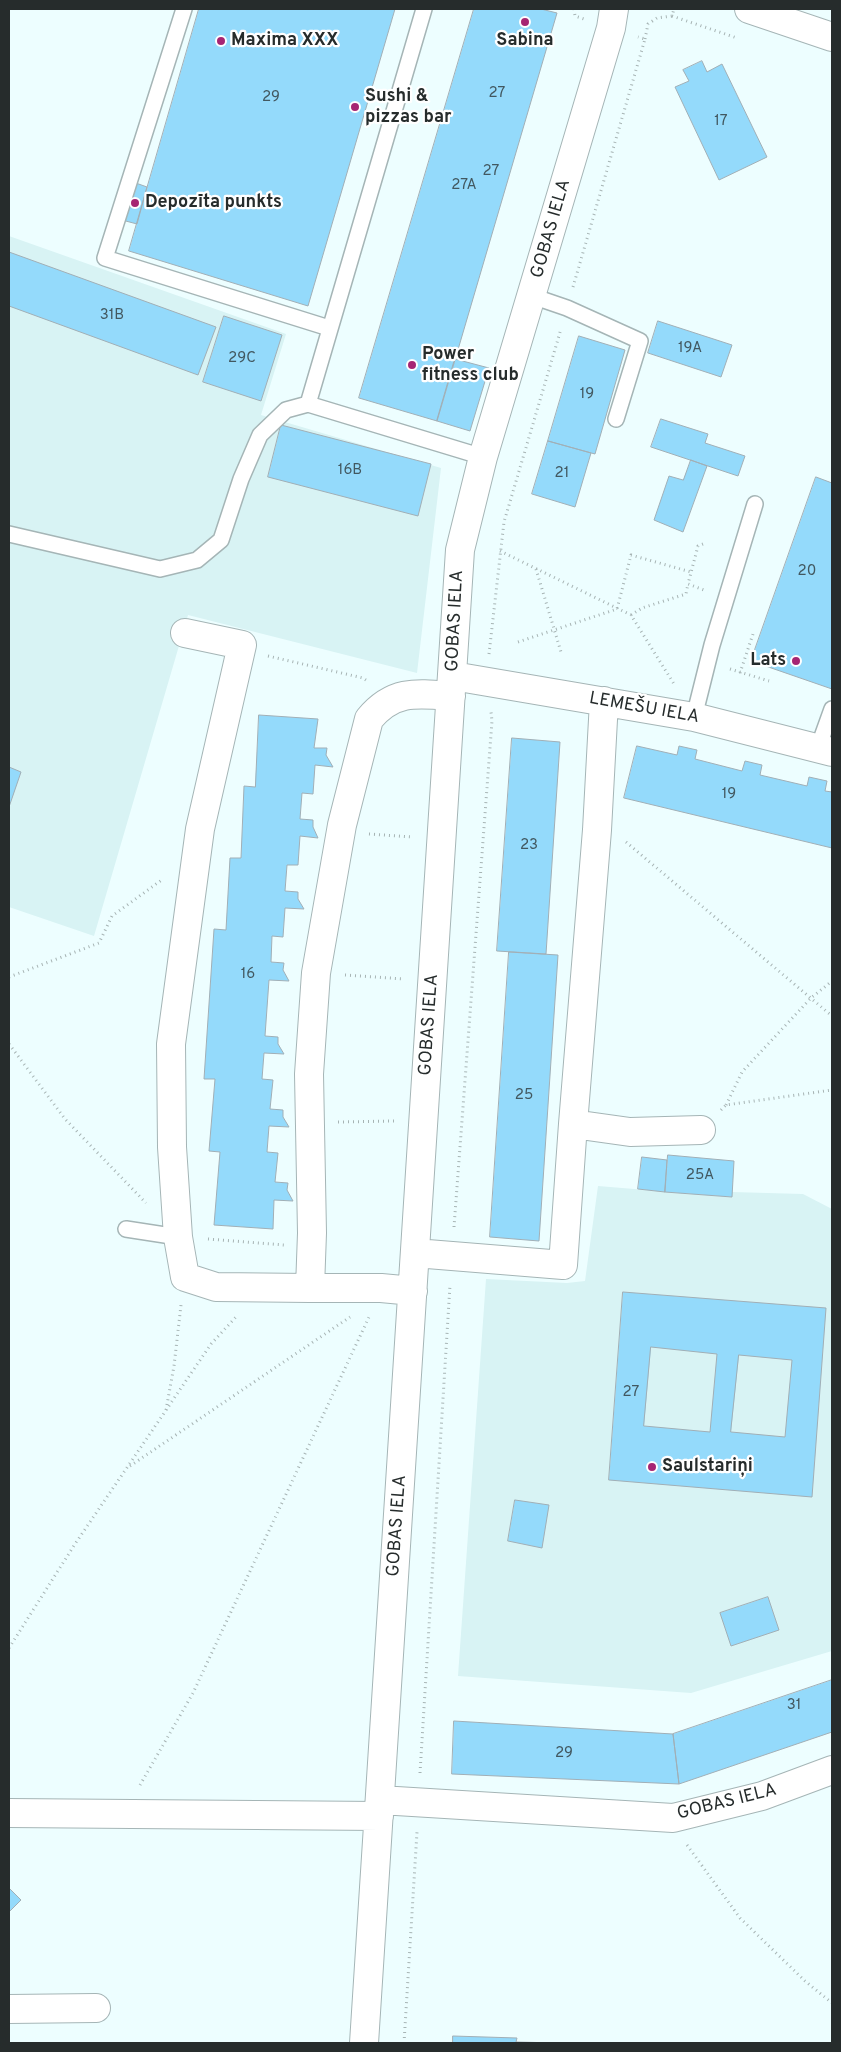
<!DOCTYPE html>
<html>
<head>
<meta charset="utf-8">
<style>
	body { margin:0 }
	#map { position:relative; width:841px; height:2052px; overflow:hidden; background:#edfeff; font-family:Overpass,sans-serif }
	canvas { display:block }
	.frame { position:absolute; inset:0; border:10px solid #262c2c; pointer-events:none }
</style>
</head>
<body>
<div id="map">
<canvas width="841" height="2052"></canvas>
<div class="frame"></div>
</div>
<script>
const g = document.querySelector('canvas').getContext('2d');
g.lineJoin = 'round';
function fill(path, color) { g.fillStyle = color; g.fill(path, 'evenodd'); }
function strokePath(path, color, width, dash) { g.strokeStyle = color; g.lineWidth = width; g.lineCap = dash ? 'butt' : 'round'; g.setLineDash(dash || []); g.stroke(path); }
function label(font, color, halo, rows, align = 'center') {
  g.font = font + ' Overpass,sans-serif'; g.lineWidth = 4.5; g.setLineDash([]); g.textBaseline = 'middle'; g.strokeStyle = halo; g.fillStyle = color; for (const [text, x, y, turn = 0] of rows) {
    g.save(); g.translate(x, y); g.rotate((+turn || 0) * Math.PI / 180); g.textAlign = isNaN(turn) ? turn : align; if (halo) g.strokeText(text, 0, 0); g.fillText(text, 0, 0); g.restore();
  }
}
fill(new Path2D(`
	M9 236 286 334 261 415 441 468 417 673 188 615 94 936 9 907Z
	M598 1186 731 1197 732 1192 803 1194 832 1209V1651L691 1693 458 1676 486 1279 567 1283 585 1281Z`), '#d8f3f4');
const building = new Path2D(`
	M199 9H395L308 306 129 251Z
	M474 9H541L557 13 437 421 359 398Z
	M702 61 707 72 722 64 767 157 719 180 675 87 689 81 683 70Z
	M133 182 147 187 137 224 122 220Z
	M9 252 216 327 198 375 9 306Z
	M224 316 282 335 261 401 203 382Z
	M658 321 732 345 721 377 648 353Z
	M579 336 625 350 595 454 548 441Z
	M455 359 489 368 470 431 437 421Z
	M661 419 708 434 705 443 745 456 738 476 651 447Z
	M281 425 431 464 418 516 268 477Z
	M548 441 591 453 575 507 532 494Z
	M691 460 707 466 683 532 654 520 669 476 683 480Z
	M816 477 832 483V689L751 661Z
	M259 715 318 719 314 748H327L326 755 333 767 315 765 313 794 302 793 300 819 313 820V827L318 838 300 836 298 865H287L285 891 298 892V899L304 909 285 908 283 937 272 936 271 962 284 963 283 970 289 981 269 980 265 1036 278 1037V1044L284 1054 264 1053 262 1079 273 1080 270 1109 283 1110V1117L289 1127 269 1126 267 1152 278 1153 275 1182 288 1183 287 1190 293 1201 274 1200 273 1229 214 1225 220 1152 209 1151 215 1079H204L214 929 226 930 230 858H241L244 786 255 787Z
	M512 738 560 742 546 954 497 951Z
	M637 746 677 755 679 746 697 750 695 759 742 771 745 761 762 765 760 775 807 786 809 777 827 781 825 791 832 792V848L624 798Z
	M9 767 21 772 9 807Z
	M509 952 558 955 539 1241 490 1237Z
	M668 1155 734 1161 732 1197 665 1192Z
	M642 1157 667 1160 665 1192 638 1189Z
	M623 1292 826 1308 812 1497 609 1480ZM651 1347 717 1354 710 1432 644 1426ZM739 1355 792 1360 785 1437 731 1432Z
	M515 1500 549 1505 542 1548 508 1541Z
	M768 1597 779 1630 731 1646 720 1613Z
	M832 1680V1732L679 1784 673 1734Z
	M454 1721 673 1734 679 1784 452 1774Z
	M9 1888 21 1900 9 1912Z
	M453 2036 517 2038 516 2042 558 2043H453Z`);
fill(building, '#94dafb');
strokePath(building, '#a1afb6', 1);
const lane = new Path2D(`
	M184 9 105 258 329 328
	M424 9 308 404 483 457
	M532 296 567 308 640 341 616 419
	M9 534 160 569 197 560 221 540 241 479 260 435 286 410 308 404
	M694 717 712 645 755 504
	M818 748 832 709
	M126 1229 178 1237`);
const street = new Path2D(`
	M749 9 832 37
	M185 633 242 645 200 829 171 1044 172 1147 178 1237 185 1277 216 1287 310 1288
	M453 676 694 717 832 752
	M604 701 597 830 573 1124 630 1132 701 1130
	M415 1253 563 1265 573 1124
	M413 1291 381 1288H310L312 1233 309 1074 316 973 342 825 369 719C393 690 416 693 451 696
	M380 1800 673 1818 762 1796 832 1770
	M9 1813 379 1816
	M9 2009 96 2008
	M364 2043 460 550 483 457 611 28 614 9`);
strokePath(lane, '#a5b5b6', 18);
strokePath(street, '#a5b5b6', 30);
strokePath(new Path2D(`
	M574 9 575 16 584 19
	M672 16 737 38
	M645 39 648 24 657 18 672 16 674 9
	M573 287 645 39 638 37
	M703 544 698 546 688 584 704 590
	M500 551 631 615 674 684
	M536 569 561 652
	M631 615 642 608 686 594 688 584
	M518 642 617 609 631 555 691 572
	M489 654 504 522 561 329
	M268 656 363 678 369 682
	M730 669 769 681
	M740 673 753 634
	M369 834 412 837
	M626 842 832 1016
	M345 975 404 979
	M9 977 99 943 112 916 163 879
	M9 1044 65 1119 146 1203
	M726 1105 742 1072 811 998 832 981
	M721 1110 726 1105 832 1090
	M338 1122 395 1121
	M454 1227 492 721 491 712
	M208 1239 284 1245
	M166 1410 174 1366 181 1305
	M130 1466 350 1317
	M9 1648 75 1544 211 1344 236 1317
	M420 1773 450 1285
	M140 1785 193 1693 369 1317
	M687 1845 740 1918 805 1981 832 2003
	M404 2043 417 1832`), '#a7b4b4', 3, [1, 4]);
strokePath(lane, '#fff', 15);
strokePath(street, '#fff', 28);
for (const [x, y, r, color] of [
	[525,22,5,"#a62573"],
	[221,41,5,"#a62573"],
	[355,107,5,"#a62573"],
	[135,203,5,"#a62573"],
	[412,365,5,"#a62573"],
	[796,661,5,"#a62573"],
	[652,1467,5,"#a62573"]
]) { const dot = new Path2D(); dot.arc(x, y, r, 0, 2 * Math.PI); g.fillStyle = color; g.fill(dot); strokePath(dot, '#fff', 2); }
label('15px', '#425860', null, [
	["27",497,94],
	["29",271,98],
	["17",721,122],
	["27",491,172],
	["27A",464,186],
	["31B",112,316],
	["19A",690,349],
	["29C",242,359],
	["19",587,395],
	["16B",350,471],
	["21",562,474],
	["20",807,572],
	["19",729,795],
	["23",529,846],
	["16",248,975],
	["25",524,1096],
	["25A",700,1176],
	["27",631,1393],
	["31",794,1706],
	["29",564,1754]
]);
label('bold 18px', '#262c2c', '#fff', [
	["Maxima XXX",231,41],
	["Sabina",525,41,"center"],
	["Sushi &",365,97],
	["pizzas bar",365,118],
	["Depozīta punkts",145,203],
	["Power",422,355],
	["fitness club",422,376],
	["Lats",786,661,"right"],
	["Saulstariņi",662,1467]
], 'left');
label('18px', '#262c2c', '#fff', [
	["GOBAS IELA",552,229,-74],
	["GOBAS IELA",456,621,-87],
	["LEMEŠU IELA",644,709,10],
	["GOBAS IELA",430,1025,-86],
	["GOBAS IELA",398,1526,-86],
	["GOBAS IELA",727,1803,-14]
]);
</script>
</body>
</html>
